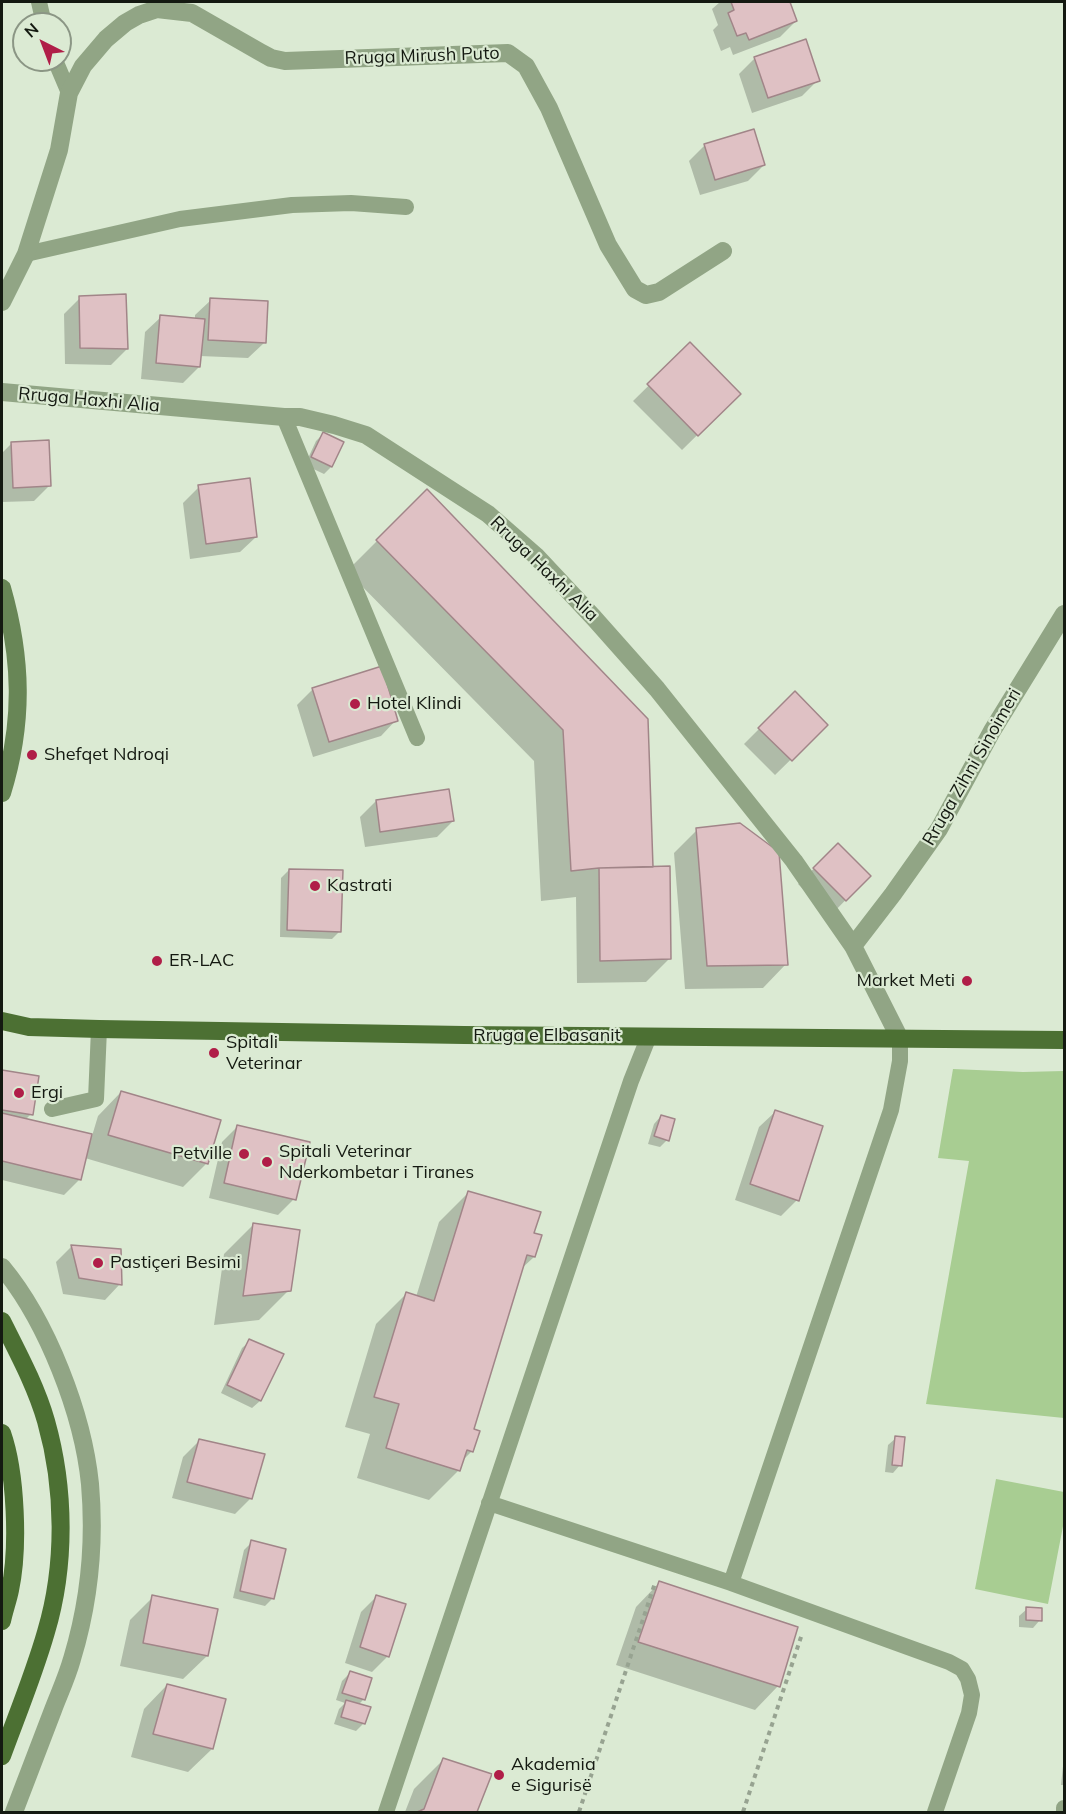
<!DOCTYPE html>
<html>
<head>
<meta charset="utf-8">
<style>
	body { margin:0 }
	#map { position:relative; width:1066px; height:1814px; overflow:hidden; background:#dbead3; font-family:Mulish,sans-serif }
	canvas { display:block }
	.frame { position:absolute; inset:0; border:3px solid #141911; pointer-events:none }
	.north { position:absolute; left:12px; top:12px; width:60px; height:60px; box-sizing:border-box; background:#dbead3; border:2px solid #8b9685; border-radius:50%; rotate:318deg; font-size:16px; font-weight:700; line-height:24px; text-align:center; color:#141911 }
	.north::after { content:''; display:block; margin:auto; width:21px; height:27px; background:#b01e48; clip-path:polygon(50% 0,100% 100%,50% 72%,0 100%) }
</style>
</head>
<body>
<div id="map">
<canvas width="1066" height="1814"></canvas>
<div class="frame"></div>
<div class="north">N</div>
</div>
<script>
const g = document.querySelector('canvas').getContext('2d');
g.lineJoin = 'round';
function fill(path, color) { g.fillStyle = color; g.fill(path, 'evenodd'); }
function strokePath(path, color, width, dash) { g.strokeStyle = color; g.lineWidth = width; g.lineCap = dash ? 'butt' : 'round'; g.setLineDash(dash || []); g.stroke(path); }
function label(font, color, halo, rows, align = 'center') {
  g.font = font + ' Mulish,sans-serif'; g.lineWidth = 4.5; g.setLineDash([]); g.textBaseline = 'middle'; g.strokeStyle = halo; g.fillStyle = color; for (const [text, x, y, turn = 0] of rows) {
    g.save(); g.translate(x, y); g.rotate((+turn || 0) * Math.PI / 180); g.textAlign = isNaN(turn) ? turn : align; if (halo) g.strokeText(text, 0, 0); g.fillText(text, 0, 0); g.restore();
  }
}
fill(new Path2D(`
	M953 1069 1023 1072 1064 1071V1418L926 1404 969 1161 938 1158Z
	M996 1479 1064 1492V1521L1048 1604 975 1589Z`), '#a8cd92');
fill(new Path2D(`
	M720 2H788L796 21 780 37 733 55 730 47 721 51 713 30 718 25 712 9Z
	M755 58 818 80 802 96 752 113 739 74Z
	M705 145 764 165 748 181 700 195 689 161Z
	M80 298 127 349 111 365 65 364 64 314Z
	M211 300 264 343 248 358 200 356 199 367 183 383 141 379 145 332 161 317 195 320V315Z
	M690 345 739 394 682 450 633 401Z
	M323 434 331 467 324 474 305 465 316 441Z
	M12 443 50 485 34 501 2 502V453Z
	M199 487 256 537 240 552 190 559 183 503Z
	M427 491 652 868 669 959 646 982 577 983 576 897 541 901 534 761 347 571Z
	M313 689 396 720 381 736 313 757 297 705Z
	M795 693 826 725 775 775 744 744Z
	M376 801 453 821 437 837 365 847 360 817Z
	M697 830 786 964 763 988 685 989 674 853Z
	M838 845 869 876 830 916 798 884Z
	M289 870 340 931 332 939 280 937 281 878Z
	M2 1072 37 1078 31 1114 25 1120 92 1136 98 1116 121 1092 219 1121 206 1164 183 1187 85 1158 80 1179 64 1195 2 1180Z
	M775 1112 797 1200 781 1216 735 1200 759 1127Z
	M661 1116 667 1140 660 1147 648 1144 654 1124Z
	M238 1126 294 1199 278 1215 209 1198 222 1142Z
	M469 1192 533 1234 534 1257 521 1269 472 1430V1451L462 1461 459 1470 429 1500 357 1478 370 1434 345 1427 376 1324 406 1294 416 1297 439 1222Z
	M254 1224 289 1290 259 1320 214 1325 224 1254Z
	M72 1246 120 1284 105 1300 63 1294 56 1262Z
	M250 1341 282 1355 260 1401 252 1408 221 1393 242 1348Z
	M896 1438 900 1465 893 1473 885 1472 888 1445Z
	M199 1441 251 1498 235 1514 172 1498 183 1457Z
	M252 1542 273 1598 265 1606 233 1598 244 1550Z
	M659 1583 778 1686 755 1710 616 1665 636 1607Z
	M377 1596 388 1656 372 1672 345 1663 361 1612Z
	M153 1597 216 1610 207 1656 183 1679 120 1666 130 1620Z
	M1027 1609 1040 1620 1033 1628 1019 1627V1616Z
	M350 1673 364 1699 358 1705 364 1723 356 1731 334 1724 339 1709 345 1703 336 1700 342 1681Z
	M167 1685 212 1749 188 1772 131 1757 144 1709Z
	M1064 1757V1785H1061Z
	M444 1759 490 1775 476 1812H405L414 1789Z`), '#0003');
const building = new Path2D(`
	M731 2H790L797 21 749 40 746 33 737 36 728 13 734 10Z
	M806 39 820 81 768 98 754 57Z
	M754 129 765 165 715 180 704 144Z
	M126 294 128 349 80 348 79 296Z
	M210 298 268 301 266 343 208 340Z
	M160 315 205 319 200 367 156 363Z
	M690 342 741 394 698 436 647 384Z
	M323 432 344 442 332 467 311 457Z
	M49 440 51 486 13 488 11 442Z
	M250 478 257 537 206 544 198 485Z
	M427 489 648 719 653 867 599 868 571 871 563 730 376 540Z
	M382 666 398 721 329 742 312 688Z
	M795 691 828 725 792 761 758 728Z
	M449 789 454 821 380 832 376 800Z
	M740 823 779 852 788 965 707 966 696 828Z
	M838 843 871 876 846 901 813 868Z
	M670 866 671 959 600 961 599 868Z
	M289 869 343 870 341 932 287 930Z
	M2 1070 39 1076 33 1115 2 1110Z
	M121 1091 221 1120 208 1164 108 1135Z
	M775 1110 823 1126 799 1201 750 1184Z
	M2 1113 92 1134 81 1180 2 1161Z
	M661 1115 675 1119 669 1141 654 1136Z
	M237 1125 310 1142 296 1200 224 1183Z
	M468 1191 541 1212 534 1233 542 1235 535 1257 527 1255 474 1429 480 1431 473 1452 467 1450 460 1471 386 1448 399 1404 374 1397 406 1292 434 1301Z
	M253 1223 300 1230 291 1291 243 1296Z
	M71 1245 121 1249 122 1285 79 1278Z
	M249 1339 284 1354 261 1401 227 1385Z
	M895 1436 905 1437 902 1466 892 1465Z
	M199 1439 265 1454 252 1499 187 1482Z
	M251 1540 286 1549 274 1599 240 1591Z
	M659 1581 798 1627 780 1687 638 1642Z
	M152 1595 218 1609 208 1656 143 1643Z
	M376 1595 406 1604 389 1657 360 1647Z
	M1026 1607 1042 1608V1621L1026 1620Z
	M350 1671 372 1678 365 1700 342 1693Z
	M167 1684 226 1699 213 1749 153 1734Z
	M346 1700 371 1707 365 1724 341 1717Z
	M443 1758 492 1774 477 1812H417L424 1809Z`);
fill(building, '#dfc1c4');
strokePath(building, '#a18588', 1.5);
strokePath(new Path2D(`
	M579 1812 655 1583
	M743 1812 802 1634`), '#97a391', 4, [4.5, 4.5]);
strokePath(new Path2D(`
	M39 2 44 24
	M55 60 69 93
	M26 254 180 219 292 205 351 203 406 207
	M284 417 417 738
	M52 1109 96 1099 99 1029
	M489 1503 731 1583 949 1662 962 1669 968 1679 972 1695 969 1713 935 1812
	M731 1583 891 1110 900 1061V1039
	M386 1812 631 1081 649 1036
	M1064 1812V1808`), '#91a585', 16);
strokePath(new Path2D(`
	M157 9 192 13 260 52 271 58 285 61 508 53 526 66 549 108 608 245 635 289 646 295 659 292 723 251
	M2 302 26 254 59 150 69 93 83 66 106 39 125 23 139 15 157 9 167 3
	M2 392 284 417H300L334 425 366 435 488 514 536 556 594 618 657 689 794 861 853 946 900 1039
	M853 946 893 894 939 829 992 731 1064 614
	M2 1267C47 1321 83 1414 90 1484 95 1542 89 1603 72 1659 67 1677 59 1694 53 1710 40 1744 27 1778 14 1812`), '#91a585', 18);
strokePath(new Path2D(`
	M2 588C22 658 24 722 2 793`), '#688656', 18);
strokePath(new Path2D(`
	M2 1021 29 1027 99 1029 464 1035 1064 1040
	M2 1321C18 1353 36 1386 46 1421 65 1488 66 1565 46 1632 34 1674 17 1715 2 1756
	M2 1433C16 1473 19 1548 10 1590 8 1600 4 1611 2 1621`), '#4c7033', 18);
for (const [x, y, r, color] of [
	[355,704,6,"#b01e48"],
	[32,755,6,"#b01e48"],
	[315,886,6,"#b01e48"],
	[157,961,6,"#b01e48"],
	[967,981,6,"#b01e48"],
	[214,1053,6,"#b01e48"],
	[19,1093,6,"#b01e48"],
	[244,1154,6,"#b01e48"],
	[267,1162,6,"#b01e48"],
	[98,1263,6,"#b01e48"],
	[499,1775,6,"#b01e48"]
]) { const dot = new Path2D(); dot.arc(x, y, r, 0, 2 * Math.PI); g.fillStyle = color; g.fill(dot); strokePath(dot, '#dbead3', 2); }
label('18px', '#141911', '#dbead3', [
	["Rruga Mirush Puto",422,56,-2],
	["Rruga Haxhi Alia",89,400,5],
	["Rruga Haxhi Alia",544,569,44],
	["Rruga Zihni Sinoimeri",972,767,-60],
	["Rruga e Elbasanit",547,1036]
]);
label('18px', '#141911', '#dbead3', [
	["Hotel Klindi",367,704],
	["Shefqet Ndroqi",44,755],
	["Kastrati",327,886],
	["ER-LAC",169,961],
	["Market Meti",955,981,"right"],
	["Spitali",226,1043],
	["Veterinar",226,1064],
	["Ergi",31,1093],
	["Spitali Veterinar",279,1152],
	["Nderkombetar i Tiranes",279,1173],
	["Petville",232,1154,"right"],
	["Pastiçeri Besimi",110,1263],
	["Akademia",511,1765],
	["e Sigurisë",511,1786]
], 'left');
</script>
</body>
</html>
